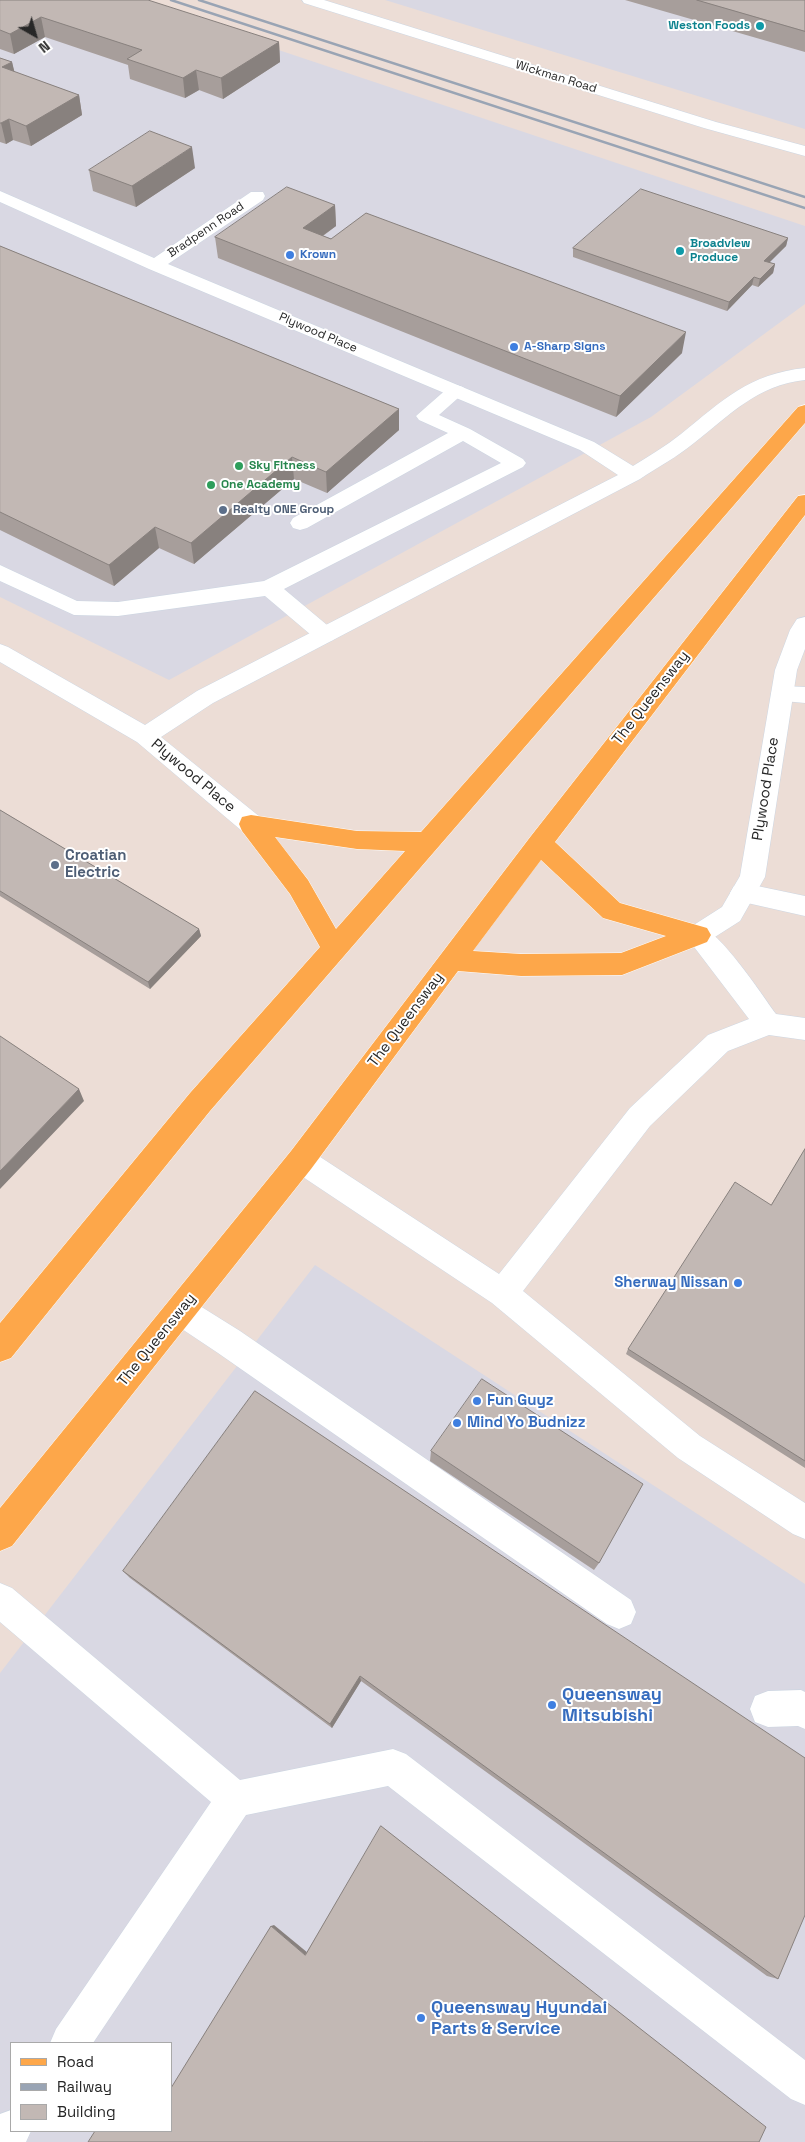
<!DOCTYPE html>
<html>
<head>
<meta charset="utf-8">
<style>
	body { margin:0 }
	#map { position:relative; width:805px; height:2142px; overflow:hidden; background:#ecddd6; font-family:"Space Grotesk",sans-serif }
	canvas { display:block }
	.legend { position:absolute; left:10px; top:2042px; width:162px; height:90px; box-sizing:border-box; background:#fff; border:1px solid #a9a9a9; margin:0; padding:6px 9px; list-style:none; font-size:15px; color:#272727 }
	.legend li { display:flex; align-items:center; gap:10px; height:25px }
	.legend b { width:25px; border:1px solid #a9a9a9 }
	.north { position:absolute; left:10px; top:10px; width:50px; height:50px; -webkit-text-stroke:4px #fff; paint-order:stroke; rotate:142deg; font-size:14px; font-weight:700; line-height:20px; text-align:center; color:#272727 }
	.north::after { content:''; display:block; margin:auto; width:18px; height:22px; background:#272727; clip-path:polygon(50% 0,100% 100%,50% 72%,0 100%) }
</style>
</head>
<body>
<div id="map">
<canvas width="805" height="2142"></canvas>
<ul class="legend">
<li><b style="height:6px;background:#fda74a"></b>Road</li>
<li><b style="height:6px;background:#99a4b4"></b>Railway</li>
<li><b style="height:14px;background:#c2b8b4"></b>Building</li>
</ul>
<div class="north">N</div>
</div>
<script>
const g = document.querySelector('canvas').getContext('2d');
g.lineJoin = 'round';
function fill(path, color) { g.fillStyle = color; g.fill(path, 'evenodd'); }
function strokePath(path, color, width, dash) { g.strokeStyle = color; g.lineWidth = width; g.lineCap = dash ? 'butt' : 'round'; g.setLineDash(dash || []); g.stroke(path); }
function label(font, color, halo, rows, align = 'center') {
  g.font = font + ' "Space Grotesk",sans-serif'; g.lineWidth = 4; g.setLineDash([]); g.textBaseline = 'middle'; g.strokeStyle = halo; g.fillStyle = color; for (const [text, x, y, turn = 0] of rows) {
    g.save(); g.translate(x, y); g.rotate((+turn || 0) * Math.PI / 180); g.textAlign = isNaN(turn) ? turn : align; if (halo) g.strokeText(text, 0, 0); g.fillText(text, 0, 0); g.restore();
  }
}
fill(new Path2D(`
	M0 0H129L805 226V304L651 417 169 680 0 597Z
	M385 0H805V129Z
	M315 1265 805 1584V2142H0V1673ZM11 2043H171V2131H11Z`), '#d9d8e3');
const service = new Path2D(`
	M456 385 463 387 466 391 439 415 470 429 523 459 526 463 523 467 284 589 333 630 336 635 333 640 325 643 317 640 265 596 118 616 74 615 0 581V565L77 601 118 602 264 581 501 463 463 441 307 528 300 530 293 528 290 523 293 518 448 433 419 420 416 416 449 387Z
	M782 686 805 687V703L774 700 771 694 774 688Z
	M743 883 805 896V916L734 900 730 893 734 886Z
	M698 925C721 932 760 992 776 1014L805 1018V1040L769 1035 728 1051 650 1126 523 1291 700 1436 805 1503V1539L793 1534 678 1458 492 1303 291 1169 287 1160 291 1151 301 1147 311 1151 499 1274 630 1108 708 1035 749 1019 685 935 689 928Z
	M181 1297 192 1301 240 1331 631 1600 636 1612 631 1624 619 1629 607 1624 218 1353 170 1321 166 1311 170 1301Z
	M0 1583 12 1588 240 1780 393 1749 406 1754 805 2060V2105L791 2099 388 1786 246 1815 93 2043H50L56 2029 211 1802 0 1622Z
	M801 1690 805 1692V1729L798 1726 768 1727 755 1722 750 1709 755 1696 768 1691Z
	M11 2110V2131H31L26 2142H0V2114Z`);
const minor = new Path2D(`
	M302 0H324L716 122 805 146V156L704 128 304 3Z
	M0 191 154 258 251 192H263L265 196 263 200 168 264 594 442 633 466C649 456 666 446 681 434 723 400 749 374 805 368V380C757 385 730 415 694 443 677 457 658 467 640 479L213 703 161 737 260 817 263 824 260 831 251 833 242 831 137 742 0 662V644L8 647 145 725 197 691 618 475 580 450 149 269 0 202Z
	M805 617V649L797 670 765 877 740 921 707 942 698 945 689 942 685 935 689 928 722 907 740 876 775 670 790 630 797 619Z`);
const primary = new Path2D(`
	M805 405V423L210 1111 11 1358 0 1362V1323L190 1093 320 947 290 894 242 831 239 824 242 817 251 815 357 831 421 832 798 407ZM275 837 357 849 405 851 336 929 308 880Z
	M805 495V515L555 842 620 903 707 928 711 935 707 942 622 975 521 976 458 971 311 1169 12 1546 0 1551V1508L291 1151 531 836 798 496ZM541 860 603 918 666 936 621 953 521 954 473 951Z`);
strokePath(service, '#ccd6e2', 1);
strokePath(minor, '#ccd6e2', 1);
strokePath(primary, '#fff', 1);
fill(service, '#fff');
fill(minor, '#fff');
fill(primary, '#fda74a');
strokePath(new Path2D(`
	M171 0 805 208
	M199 0 805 197`), '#99a4b4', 2.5);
fill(new Path2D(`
	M0 0 279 42 280 62 223 99 199 90 185 98 130 79 128 65 45 37 14 54 0 49Z
	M625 0H805V52Z
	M0 58 12 62 14 72 79 95 82 115 31 146 13 140 6 144 0 142Z
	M195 168 136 207 93 191 89 170Z
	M335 205 336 226 323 236 682 353 616 417 218 258 215 237Z
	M788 238 786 246 769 262 775 264 773 273 758 287 752 285 727 311 573 257V248Z
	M0 246 399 409V430L327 493 294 479 194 564 159 548 114 586 0 530Z
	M0 810 199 929 201 936 150 989 0 896Z
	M805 1149V1468L626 1354 628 1349 771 1205Z
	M255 1391 778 1979 767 1976 361 1681 332 1728 130 1578 123 1571Z
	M431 1451 599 1563 594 1570 430 1461Z`), '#a79e9b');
fill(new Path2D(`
	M41 17 45 37 14 54 10 34Z
	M279 42 280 62 223 99 221 78Z
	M12 62 17 82 2 67Z
	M196 70 199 90 185 98 183 78Z
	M79 95 82 115 31 146 26 126Z
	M9 119 13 140 6 144 1 123Z
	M192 147 195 168 136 207 132 186Z
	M335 205 336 226 304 249 303 228Z
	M788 238 786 246 763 269 764 261Z
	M775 264 773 273 758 287 760 279Z
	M754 277 752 285 727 311 729 302Z
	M686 332 682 353 616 417 620 396Z
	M399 409V430L327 493 326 472Z
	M292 457 294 479 194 564 191 543Z
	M155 527 159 548 114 586 109 565Z
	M199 929 201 936 150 989 148 982Z
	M79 1089 84 1101 0 1189V1171Z
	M360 1676 361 1681 332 1728 330 1724Z
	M274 1925 308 1953 305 1955 271 1926Z`), '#88817e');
const building = new Path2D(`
	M0 0H148L279 42 221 78 196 70 183 78 127 59 142 50 41 17 10 34 0 30Z
	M697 0H805V31Z
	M0 58 12 62 2 67 79 95 26 126 9 119 1 123H0Z
	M150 131 192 147 132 186 89 170Z
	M287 187 335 205 303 228 331 239 366 213 686 332 620 396 215 237Z
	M641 189 788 238 764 261 775 264 760 279 754 277 729 302 573 248Z
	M0 246 399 409 326 472 292 457 191 543 155 527 109 565 0 512Z
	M0 810 199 929 148 982 0 891Z
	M0 1036 79 1089 0 1171Z
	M805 1149V1461L628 1349 735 1182 771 1205Z
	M482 1379 643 1484 599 1563 431 1451Z
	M255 1391 805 1758V1915L778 1979 360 1676 330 1724 123 1571Z
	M381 1826 766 2127 759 2142H88L95 2131H171V2088L271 1926 305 1955Z`);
fill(building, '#c2b8b4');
strokePath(building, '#88817e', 1);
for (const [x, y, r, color] of [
	[760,26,5,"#0f9aa8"],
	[680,251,5,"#0f9aa8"],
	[290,255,5,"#3f7fe0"],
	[514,347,5,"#3f7fe0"],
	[239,466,5,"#2e9e5b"],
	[211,485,5,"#2e9e5b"],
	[223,510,5,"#5c6f8a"],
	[55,865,5,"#5c6f8a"],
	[738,1283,5,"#3f7fe0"],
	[477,1401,5,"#3f7fe0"],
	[457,1423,5,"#3f7fe0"],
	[552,1705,5,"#3f7fe0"],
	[421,2018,5,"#3f7fe0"]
]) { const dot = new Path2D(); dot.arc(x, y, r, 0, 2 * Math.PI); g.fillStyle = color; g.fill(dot); strokePath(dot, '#fff', 2); }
label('bold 12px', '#0d838f', '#fff', [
	["Weston Foods",750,26],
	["Broadview",690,244,"left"],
	["Produce",690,258,"left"]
], 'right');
label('12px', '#272727', '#fff', [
	["Wickman Road",556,77,17],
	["Bradpenn Road",206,230,-34],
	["Plywood Place",318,333,23]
]);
label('bold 12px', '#366cbe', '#fff', [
	["Krown",300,255],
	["A-Sharp Signs",524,347]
], 'left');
label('bold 12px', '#27864d', '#fff', [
	["Sky Fitness",249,466],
	["One Academy",221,485]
], 'left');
label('bold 12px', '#4e5e75', '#fff', [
	["Realty ONE Group",233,510]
], 'left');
label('15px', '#272727', '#fff', [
	["The Queensway",651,698,-52],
	["Plywood Place",193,776,40],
	["Plywood Place",766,789,-81],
	["The Queensway",406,1020,-53],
	["The Queensway",157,1340,-51]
]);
label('bold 15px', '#4e5e75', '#fff', [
	["Croatian",65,856],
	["Electric",65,873]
], 'left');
label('bold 15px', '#366cbe', '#fff', [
	["Sherway Nissan",728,1283,"right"],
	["Fun Guyz",487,1401],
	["Mind Yo Budnizz",467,1423]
], 'left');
label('bold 18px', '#366cbe', '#fff', [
	["Queensway",562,1695],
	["Mitsubishi",562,1716],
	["Queensway Hyundai",431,2008],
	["Parts & Service",431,2029]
], 'left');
</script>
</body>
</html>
